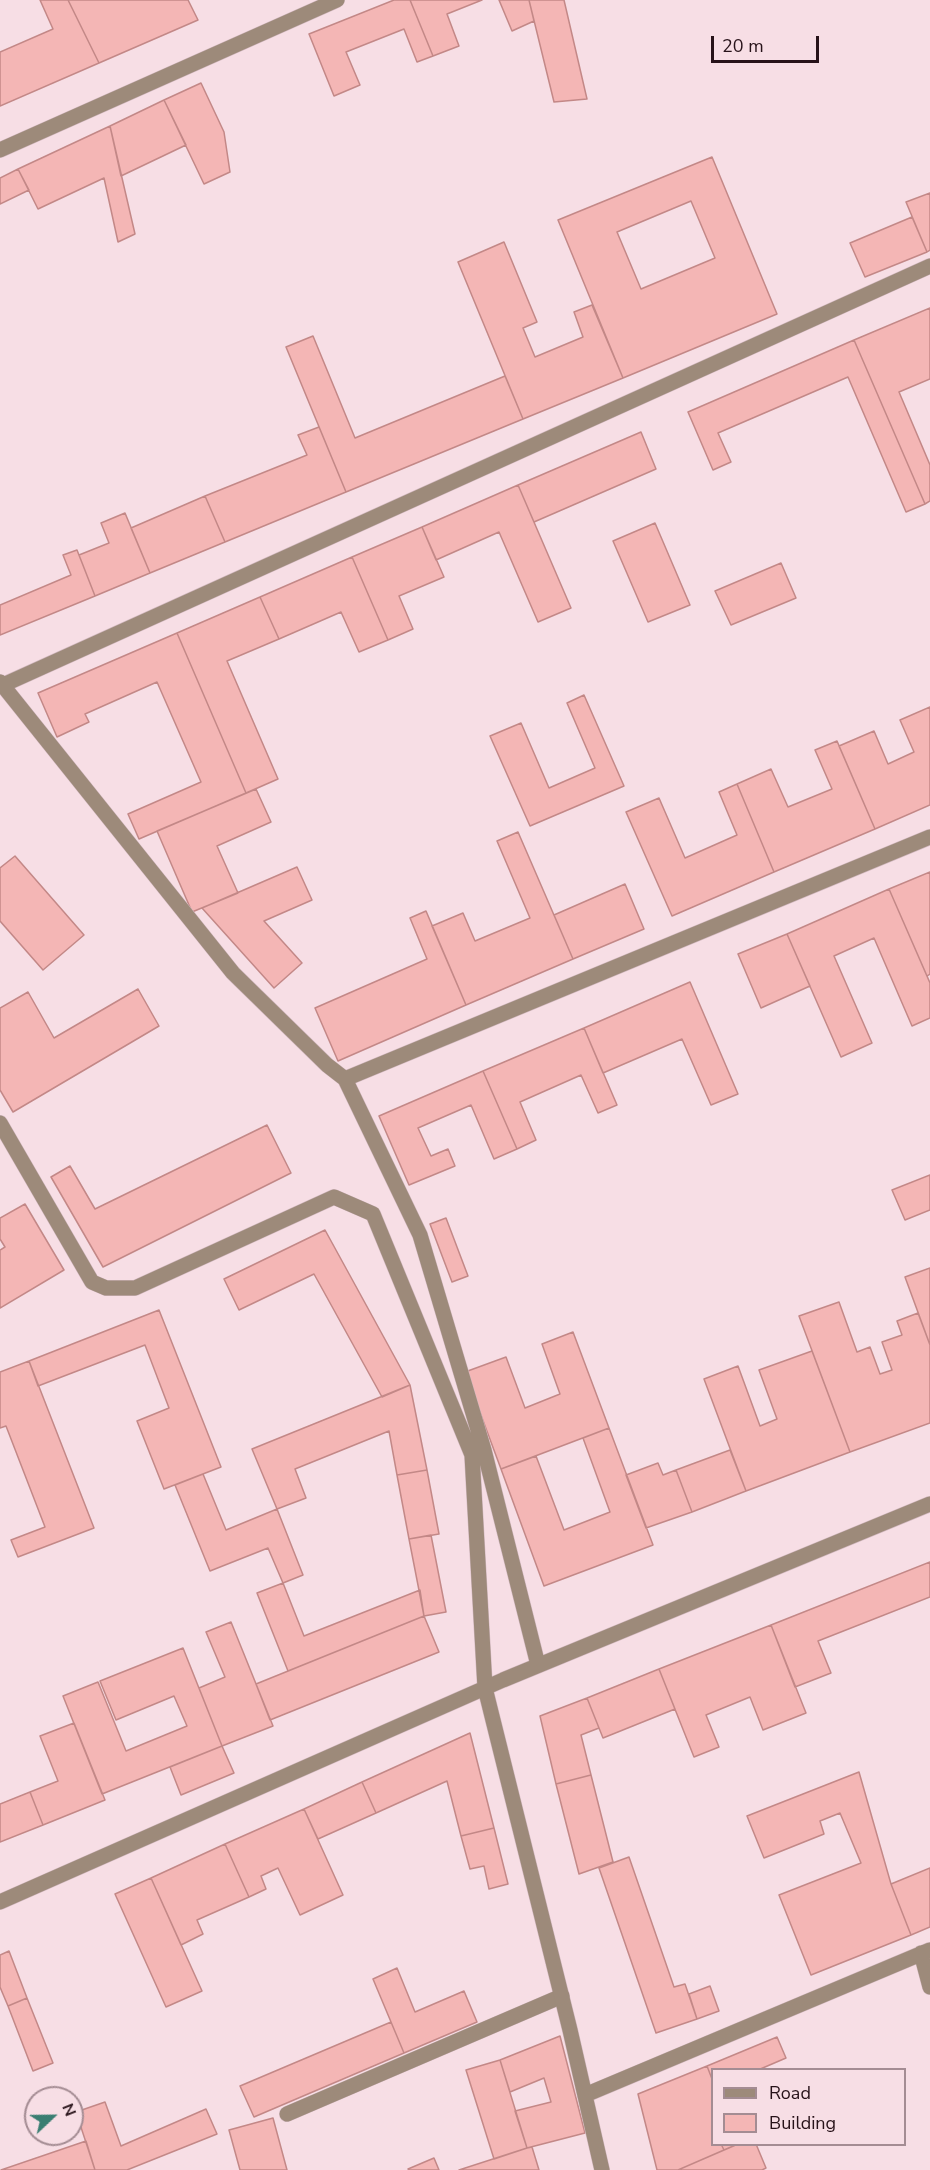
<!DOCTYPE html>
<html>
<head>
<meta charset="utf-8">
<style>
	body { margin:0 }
	#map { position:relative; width:930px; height:2170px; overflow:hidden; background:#f7dee5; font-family:"Nunito Sans",sans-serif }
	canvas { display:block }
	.legend { position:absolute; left:711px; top:2068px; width:195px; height:78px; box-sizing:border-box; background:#f7dee5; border:2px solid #a48c93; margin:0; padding:8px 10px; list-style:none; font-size:18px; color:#271219 }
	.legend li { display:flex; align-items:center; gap:12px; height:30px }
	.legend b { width:30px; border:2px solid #a48c93 }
	.north { position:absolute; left:24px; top:2086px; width:60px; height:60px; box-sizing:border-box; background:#f7dee5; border:2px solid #a48c93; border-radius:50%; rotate:68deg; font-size:16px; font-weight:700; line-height:24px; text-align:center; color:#271219 }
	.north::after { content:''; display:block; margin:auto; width:21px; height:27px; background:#3a7e72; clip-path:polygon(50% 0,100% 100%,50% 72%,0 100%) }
	.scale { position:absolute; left:711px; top:36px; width:108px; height:27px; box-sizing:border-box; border:3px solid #271219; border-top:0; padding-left:8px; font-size:18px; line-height:21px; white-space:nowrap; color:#271219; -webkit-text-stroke:4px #f7dee5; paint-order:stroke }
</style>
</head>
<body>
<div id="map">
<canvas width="930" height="2170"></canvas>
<ul class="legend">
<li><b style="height:8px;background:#9d8a7a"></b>Road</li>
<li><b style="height:16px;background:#f4b6b5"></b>Building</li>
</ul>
<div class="north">N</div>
<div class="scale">20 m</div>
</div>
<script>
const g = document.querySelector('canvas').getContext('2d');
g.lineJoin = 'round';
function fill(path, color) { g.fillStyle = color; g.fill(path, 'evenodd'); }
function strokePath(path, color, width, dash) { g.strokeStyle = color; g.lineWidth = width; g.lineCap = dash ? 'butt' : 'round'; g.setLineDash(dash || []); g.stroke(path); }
const building = new Path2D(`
	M40 0H68L99 63 0 106V52L53 29Z
	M68 0H188L198 20 99 63Z
	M394 0H410L433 56 417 62 404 29 346 52 360 85 334 96 309 34Z
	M410 0H482L447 14 459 46 433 56Z
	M499 0H529L534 21 512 31Z
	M529 0H564L587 99 554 102Z
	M201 83 224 132 230 172 204 184 164 100Z
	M164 100 186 145 121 176 110 126Z
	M110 126 135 234 118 242 104 178 38 209 18 169Z
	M712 157 777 314 623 378 558 220ZM691 201 715 258 641 289 617 232Z
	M18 169 29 190 0 204V178Z
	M930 193V250L927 252 906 202Z
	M912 217 927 252 865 277 850 243Z
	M504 242 537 322 523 328 535 357 583 337 574 312 592 305 623 378 523 419 458 262Z
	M930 308V379L899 392 930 465V501L925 504 854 340Z
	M313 336 355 438 505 376 523 419 346 492 286 347Z
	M854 340 925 504 906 512 848 377 718 433 731 462 713 470 688 412Z
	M319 427 346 492 225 542 205 496 307 455 298 435Z
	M641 432 656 469 534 522 518 485Z
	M518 485 571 608 538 622 499 532 436 560 422 527Z
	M205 496 225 542 150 573 131 528Z
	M125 513 150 573 95 596 79 555 109 543 101 523Z
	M655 523 690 605 648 622 613 541Z
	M422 527 444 577 399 596 413 629 388 640 352 557Z
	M77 550 95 596 0 635V605L71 575 63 555Z
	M352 557 388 640 359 652 341 612 279 639 260 597Z
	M781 563 796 598 731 625 715 591Z
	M260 597 279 639 227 661 278 779 246 793 177 633Z
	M177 633 246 793 139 839 128 814 201 782 157 682 85 714 89 722 57 737 38 693Z
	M584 695 624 786 530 826 490 736 521 723 549 788 595 768 567 703Z
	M930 707V805L875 829 839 746 874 731 888 764 914 752 900 720Z
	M837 741 875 829 774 872 737 784 771 769 788 807 832 789 815 750Z
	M737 784 774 872 672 916 626 812 659 798 685 858 737 835 719 792Z
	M256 789 271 822 217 846 238 893 192 912 157 831Z
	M518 832 573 959 466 1005 432 926 463 913 475 941 530 918 497 841Z
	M15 856 84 935 43 970 0 921V868Z
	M297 867 312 900 264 921 302 963 274 988 202 908Z
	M930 872V974L927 976 889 889Z
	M625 884 644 929 573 959 554 915Z
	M889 889 930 983V1018L912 1026 874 938 834 956 872 1043 841 1057 787 934Z
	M426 911 466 1005 338 1061 315 1008 427 959 410 918Z
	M787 934 810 986 761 1008 738 954Z
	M690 982 738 1094 711 1105 682 1039 603 1073 584 1028Z
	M138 989 159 1026 13 1112 0 1090V1008L28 992 54 1038Z
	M584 1028 617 1105 598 1113 581 1075 520 1102 536 1140 517 1149 483 1071Z
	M483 1071 517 1149 494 1159 471 1105 418 1128 431 1156 448 1149 455 1166 409 1185 379 1116Z
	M267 1125 291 1173 103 1267 51 1177 70 1166 95 1209Z
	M930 1175V1210L905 1220 892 1190Z
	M25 1204 64 1270 0 1308V1250L5 1247 0 1239V1218Z
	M446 1218 468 1276 452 1282 430 1224Z
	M325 1230 410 1385 382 1397 314 1274 239 1310 224 1279Z
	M930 1268V1345L905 1277Z
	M839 1302 857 1352 870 1347 880 1374 892 1370 882 1342 902 1335 897 1321 918 1313 930 1345V1423L850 1452 799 1316Z
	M159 1310 221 1467 164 1489 137 1421 169 1408 145 1345 38 1386 29 1361Z
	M573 1332 609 1428 501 1469 465 1372 506 1357 525 1408 560 1394 542 1344Z
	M812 1351 850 1452 746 1491 704 1379 738 1366 760 1426 777 1419 759 1370Z
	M29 1361 94 1528 18 1557 11 1540 45 1527 6 1426 0 1428V1372Z
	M410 1385 427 1470 397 1475 389 1431 295 1469 306 1498 277 1509 252 1449Z
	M609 1428 653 1545 544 1586 501 1469 536 1456 564 1530 610 1512 583 1438Z
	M730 1450 746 1491 692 1512 676 1470Z
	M658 1463 663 1475 676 1470 692 1512 646 1528 626 1475Z
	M427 1470 439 1534 409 1539 397 1475Z
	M203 1474 226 1530 277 1509 303 1575 283 1583 268 1548 210 1571 175 1485Z
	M431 1535 446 1612 424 1616 409 1539Z
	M930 1562V1597L818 1641 831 1673 795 1687 771 1625Z
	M283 1583 304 1636 420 1590 424 1616 288 1671 257 1593Z
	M424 1616 439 1652 270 1720 256 1684Z
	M231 1622 273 1726 222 1746 199 1688 225 1677 206 1632Z
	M771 1625 806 1713 763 1730 750 1697 706 1715 719 1747 694 1757 659 1669Z
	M183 1648 222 1746 102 1794 63 1696 98 1682 126 1751 187 1726 174 1696 116 1720 100 1681Z
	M659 1669 675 1709 603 1738 587 1698Z
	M587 1698 599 1728 581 1735 591 1775 556 1784 540 1716Z
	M74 1723 105 1800 43 1825 30 1792 58 1781 40 1736Z
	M470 1733 494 1828 461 1836 447 1781 376 1813 362 1782Z
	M222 1746 234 1773 181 1795 170 1767Z
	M859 1772 891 1884 911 1935 811 1975 779 1895 861 1863 840 1813 820 1821 824 1834 764 1858 747 1816Z
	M591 1775 613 1862 579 1874 556 1784Z
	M362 1782 376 1813 318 1839 304 1809Z
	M30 1792 43 1825 0 1842V1804Z
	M304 1809 343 1895 300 1915 278 1868 261 1876 266 1889 249 1897 225 1844Z
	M494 1828 508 1884 489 1889 484 1866 470 1869 461 1836Z
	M225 1844 249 1897 197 1920 203 1934 181 1945 151 1878Z
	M629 1857 674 1987 685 1984 697 2019 656 2033 599 1868Z
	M930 1868V1927L911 1935 891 1884Z
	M151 1878 202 1991 166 2007 115 1894Z
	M9 1951 27 1998 8 2006 0 1987V1955Z
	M397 1968 415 2012 464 1991 477 2022 404 2053 373 1979Z
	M710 1986 719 2011 697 2019 689 1994Z
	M27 1998 53 2063 33 2071 8 2006Z
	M391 2022 404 2053 254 2117 240 2086Z
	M560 2036 585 2133 527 2148 515 2111 551 2102 544 2078 510 2092 500 2060Z
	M777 2037 786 2058 758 2070H712V2079L707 2066Z
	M500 2060 527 2148 494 2159 466 2070Z
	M707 2066 712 2079V2144H721L724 2150 678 2170H657L638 2094Z
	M105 2102 121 2146 206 2109 217 2134 127 2170H95L76 2112Z
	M273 2118 287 2170H240L229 2130Z
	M86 2141 95 2170H1Z
	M721 2144H738L724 2150Z
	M738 2144H756L766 2168 762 2170H678Z
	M532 2147 539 2170H459L527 2148Z
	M434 2158 439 2170H409L408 2169Z`);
fill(building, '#f4b6b5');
strokePath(building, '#c38887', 1.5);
const lane = new Path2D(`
	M287 2114 562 1996`);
const street = new Path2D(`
	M0 150 337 0
	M0 682 233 973 327 1065 345 1079 930 837
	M3 685 930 266
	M345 1079 420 1235 484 1450 538 1665
	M0 1123 92 1282 106 1288H135L334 1197 373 1214 472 1455 485 1688 570 2030 602 2170
	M0 1902 503 1680 930 1504
	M921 1953 930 1987
	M585 2095 930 1950`);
strokePath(lane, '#d2b9c0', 16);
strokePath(street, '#d2b9c0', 16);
strokePath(lane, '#9d8a7a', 15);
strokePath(street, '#9d8a7a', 15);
</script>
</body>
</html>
